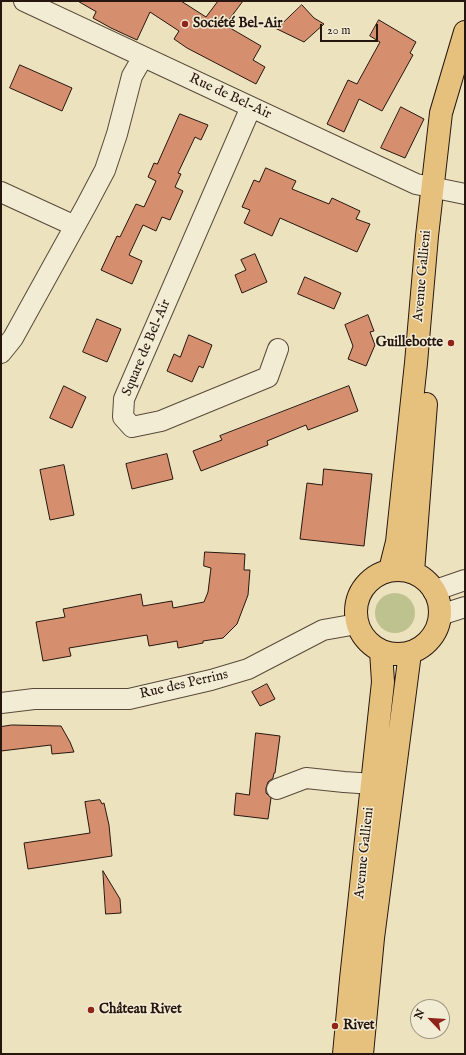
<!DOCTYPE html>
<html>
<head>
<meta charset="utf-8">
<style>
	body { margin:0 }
	#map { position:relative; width:466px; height:1055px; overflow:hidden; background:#ece2bd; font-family:"IM FELL English",serif }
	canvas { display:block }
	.frame { position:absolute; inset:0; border:2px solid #26160f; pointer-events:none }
	.north { position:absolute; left:410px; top:999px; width:40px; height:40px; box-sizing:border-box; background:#f3ecd4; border:1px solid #a19685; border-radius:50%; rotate:295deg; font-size:11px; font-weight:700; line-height:16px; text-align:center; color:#26160f }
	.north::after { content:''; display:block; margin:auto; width:14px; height:18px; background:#8f2418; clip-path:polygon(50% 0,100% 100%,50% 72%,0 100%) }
	.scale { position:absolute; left:320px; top:24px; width:58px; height:18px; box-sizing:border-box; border:2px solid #26160f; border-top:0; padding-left:5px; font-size:12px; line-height:14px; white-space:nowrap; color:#26160f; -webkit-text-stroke:3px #f3ecd4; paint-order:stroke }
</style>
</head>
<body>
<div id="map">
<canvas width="466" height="1055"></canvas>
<div class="frame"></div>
<div class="north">N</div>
<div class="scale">20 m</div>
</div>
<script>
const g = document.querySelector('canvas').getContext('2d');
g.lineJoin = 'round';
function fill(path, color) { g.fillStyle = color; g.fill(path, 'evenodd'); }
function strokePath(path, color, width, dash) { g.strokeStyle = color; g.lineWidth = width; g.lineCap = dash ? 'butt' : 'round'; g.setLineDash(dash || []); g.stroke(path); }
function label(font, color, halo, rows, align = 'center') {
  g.font = font + ' "IM FELL English",serif'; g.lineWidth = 3; g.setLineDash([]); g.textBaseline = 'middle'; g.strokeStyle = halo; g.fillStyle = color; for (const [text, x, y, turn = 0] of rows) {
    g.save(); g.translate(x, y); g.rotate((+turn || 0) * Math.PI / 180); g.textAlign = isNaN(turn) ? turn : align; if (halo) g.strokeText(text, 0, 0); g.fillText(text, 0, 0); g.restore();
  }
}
fill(new Path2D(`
	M375 613a20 20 0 1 1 40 0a20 20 0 1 1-40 0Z`), '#bdc28e');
const building = new Path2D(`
	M78 1H181L206 17 218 1H243L225 25 261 46 253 60 265 67 256 84 187 48 174 39 179 31 150 12 137 40 111 28 93 18 96 12Z
	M302 5 314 18 324 24 304 42 277 29Z
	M379 20 416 42 410 53 413 55 382 111 359 99 344 132 327 124 348 80 357 84 380 42 370 36Z
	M20 65 72 88 62 111 10 88Z
	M401 107 424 119 405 158 381 148Z
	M180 114 208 125 201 140 195 137 178 173 181 174 175 187 183 191 170 220 162 217 156 231 143 225 129 255 142 261 132 284 101 270 117 236 120 237 136 204 144 207 156 181 148 177 154 163 157 164Z
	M266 168 296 181 292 189 329 204 332 198 360 211 356 219 370 224 357 252 280 218 272 236 244 223 250 210 242 207 254 180 259 182Z
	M255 254 267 282 242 293 235 275 246 270 241 260Z
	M305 277 341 293 334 309 298 294Z
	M368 315 374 331 370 332 375 345 366 366 348 359 353 346 345 325Z
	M97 319 121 329 107 362 83 352Z
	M189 335 212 345 203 368 199 366 192 382 167 371 174 354 180 357Z
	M64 386 86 397 72 428 50 418Z
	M349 386 358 411 308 430 306 425 267 441 268 445 201 471 193 451 222 440 220 436Z
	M167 454 173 479 132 489 126 464Z
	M64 465 74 515 50 520 40 470Z
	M324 469 372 474 364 546 300 539 307 483 322 485Z
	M205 552 245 554 244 570H250L248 595 237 624 223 638 203 641V643L178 648 177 641 149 646 147 635 69 648 71 656 43 661 36 622 65 617 63 609 141 594 143 606 172 601 173 608 204 602 208 592 211 568 204 566Z
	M267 684 275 699 260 706 252 692Z
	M12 725 61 726 70 742 74 752 52 754 51 745 1 751V727Z
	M256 733 280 736 275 773H274L273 778 268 782 266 788V793L271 798 268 819 234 815 236 793 249 795Z
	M100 800 102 804 104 803 109 825 112 856 28 869 24 843 90 833 85 802Z
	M103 871 120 899 121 913 106 914Z`);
fill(building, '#d58f6e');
strokePath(building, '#26160f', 1);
const minor = new Path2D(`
	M24 1 416 184 465 194
	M251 107 124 399 123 417 132 427 161 421 268 377 278 349
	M1 192 75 226
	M1 353 13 338 86 206 105 170 117 134 132 76 143 57
	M433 591 465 580
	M440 615 465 607
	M1 703 34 699H129L211 680 248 669 323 630 357 624
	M277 789 306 778 344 782 389 785`);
const major = new Path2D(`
	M356 612a42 42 0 1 1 84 0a42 42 0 1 1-84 0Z
	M390 570 397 542 416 363 427 236 441 113 465 32
	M413 572 426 404
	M344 1054 351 979 383 682 381 651
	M362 1054 373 938 410 653`);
strokePath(minor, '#58493a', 22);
strokePath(major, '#26160f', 24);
strokePath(minor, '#f3ecd4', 20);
strokePath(major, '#e6c17e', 22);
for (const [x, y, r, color] of [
	[185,24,4,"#8f2418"],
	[451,343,4,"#8f2418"],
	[91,1010,4,"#8f2418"],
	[335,1026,4,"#8f2418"]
]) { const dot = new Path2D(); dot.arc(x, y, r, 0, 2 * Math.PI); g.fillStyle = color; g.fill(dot); strokePath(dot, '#f3ecd4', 1.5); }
label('bold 14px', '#26160f', '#f3ecd4', [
	["Société Bel-Air",193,24],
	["Guillebotte",443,343,"right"],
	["Château Rivet",99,1010],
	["Rivet",343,1026]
], 'left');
label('14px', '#26160f', '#f3ecd4', [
	["Rue de Bel-Air",230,97,25],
	["Avenue Gallieni",423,276,-85],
	["Square de Bel-Air",147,348,-67],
	["Rue des Perrins",184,685,-13],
	["Avenue Gallieni",365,853,-84]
]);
</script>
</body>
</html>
